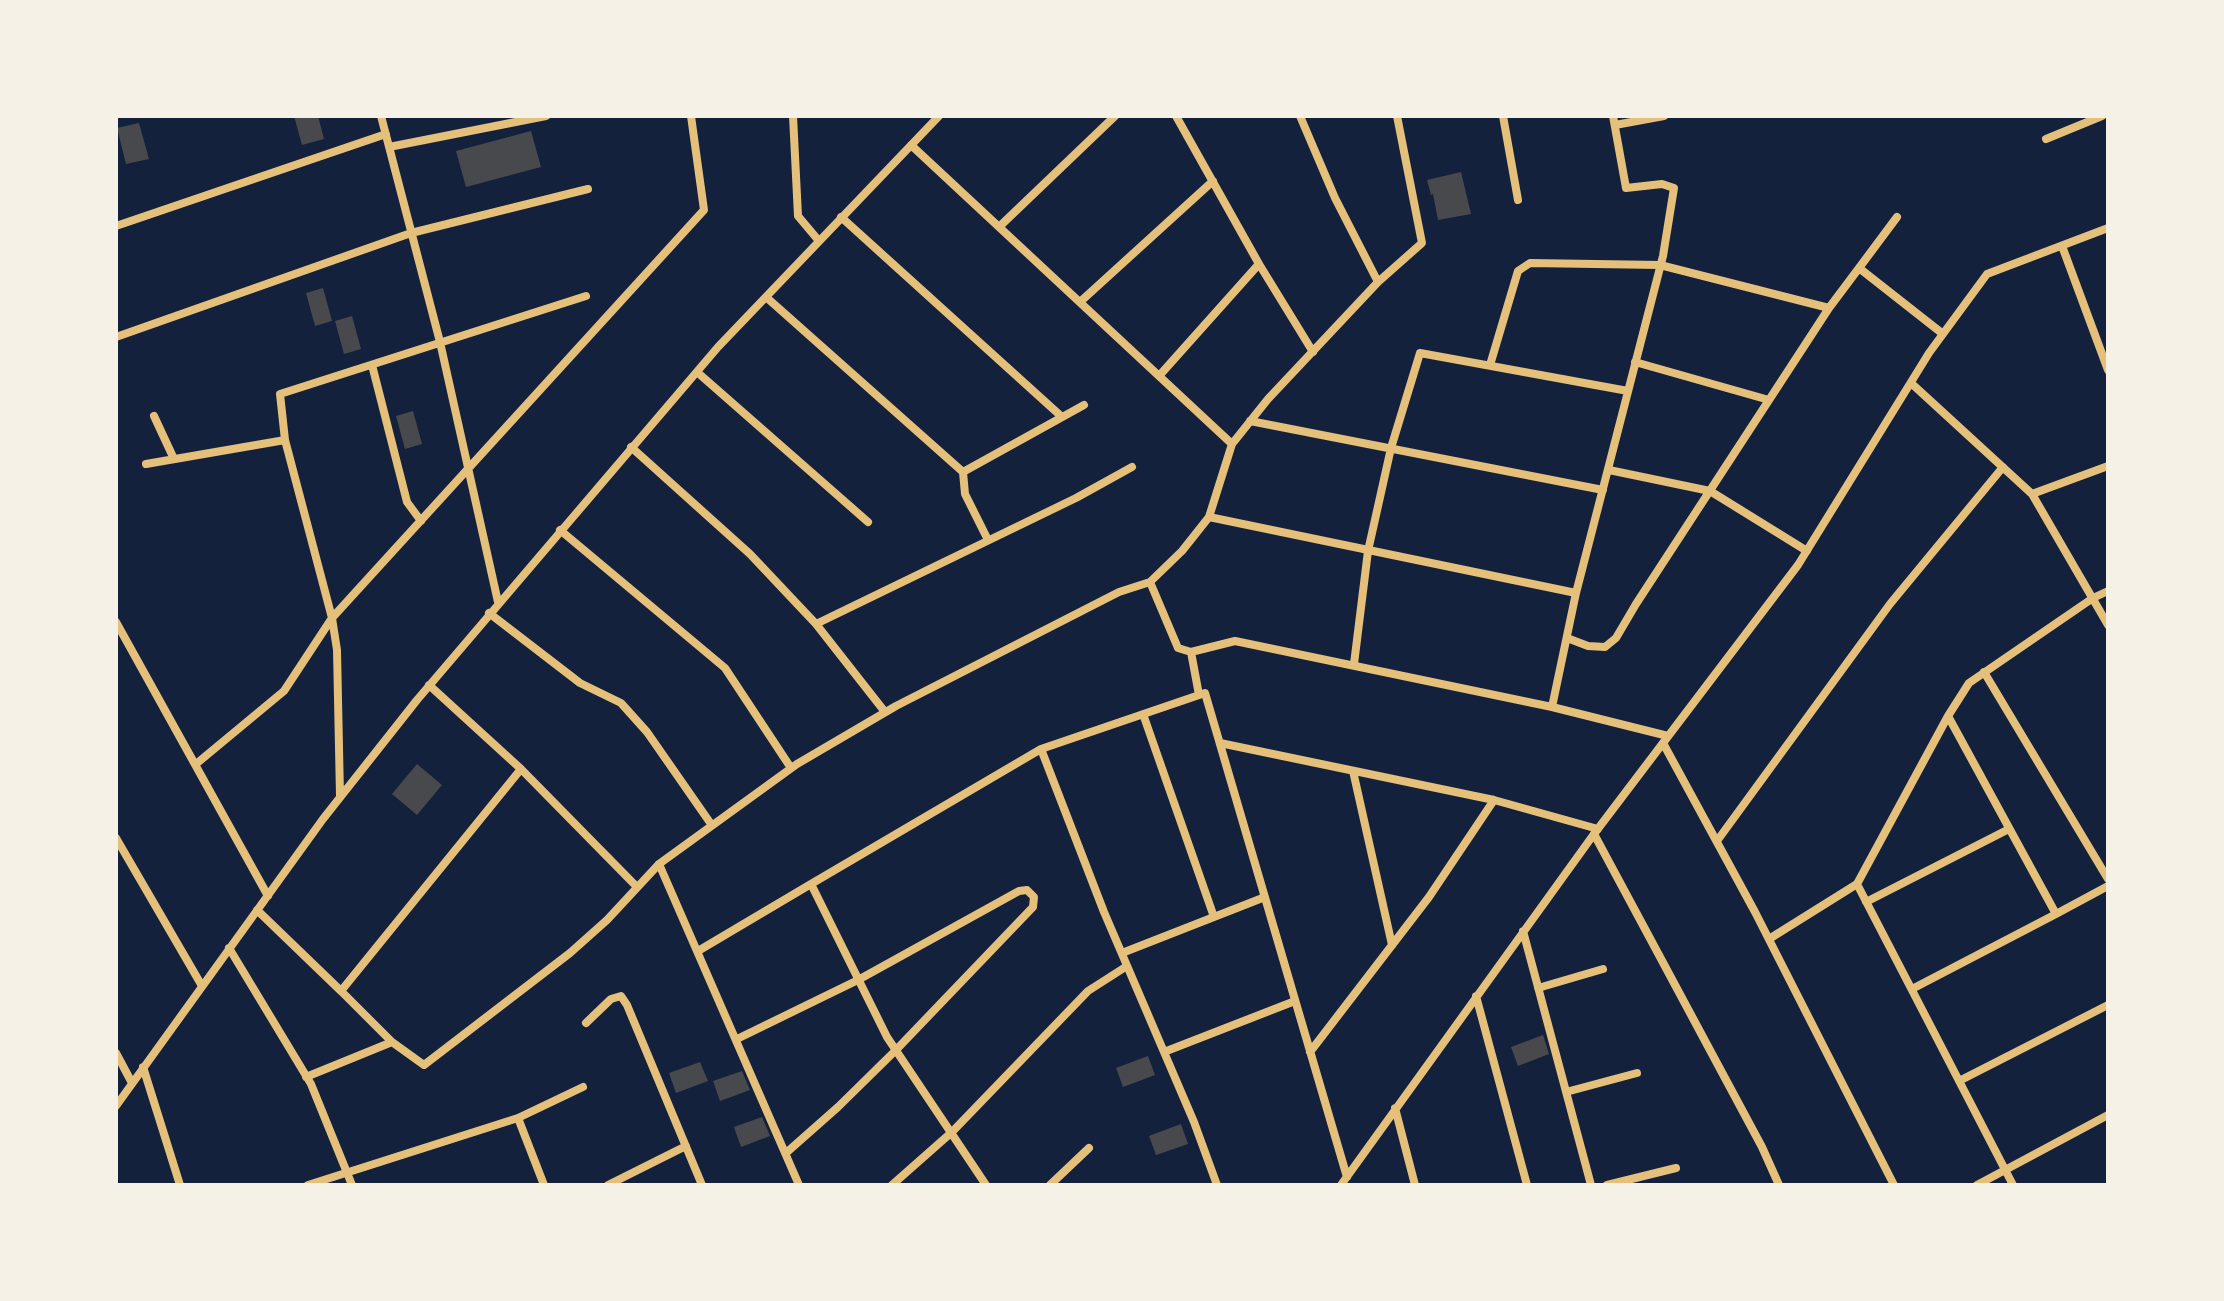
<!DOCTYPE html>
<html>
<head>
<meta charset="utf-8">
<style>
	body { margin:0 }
	#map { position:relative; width:2224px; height:1301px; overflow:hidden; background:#14213d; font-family:Commissioner,sans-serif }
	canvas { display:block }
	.frame { position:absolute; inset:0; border:118px solid #f6f1e7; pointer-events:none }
</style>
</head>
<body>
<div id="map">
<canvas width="2224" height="1301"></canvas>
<div class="frame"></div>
</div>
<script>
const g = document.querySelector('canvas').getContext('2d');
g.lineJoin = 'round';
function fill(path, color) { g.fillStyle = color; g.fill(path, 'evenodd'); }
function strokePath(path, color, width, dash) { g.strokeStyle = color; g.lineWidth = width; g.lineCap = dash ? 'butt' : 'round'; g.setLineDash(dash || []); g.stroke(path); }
fill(new Path2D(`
	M294 116H318L324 139 302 145Z
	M139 123 149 159 126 164 117 128Z
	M531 131 541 167 466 187 456 151Z
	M1461 172 1471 214 1438 220 1433 194 1431 195 1427 180Z
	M323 288 332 321 315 326 306 293Z
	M352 316 361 349 344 354 335 321Z
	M413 411 422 444 405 449 396 416Z
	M417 764 442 785 417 815 392 794Z
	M1543 1035 1549 1054 1518 1066 1511 1047Z
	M1148 1056 1155 1075 1123 1087 1116 1068Z
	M700 1062 708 1081 676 1093 669 1073Z
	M742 1071 750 1090 720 1101 713 1081Z
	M762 1117 770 1136 741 1147 734 1127Z
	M1181 1124 1188 1144 1156 1155 1149 1136Z`), '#48494c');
strokePath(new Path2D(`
	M381 116 440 342 498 602
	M793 116 798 216 819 241
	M1176 116 1259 264
	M1503 116 1518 200
	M1615 125 1664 116
	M2046 139 2102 116
	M911 145 1232 444
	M389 147 546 116
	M841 217 1062 417
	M116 226 386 134
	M999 227 1115 116
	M2062 246 2108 370
	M1859 268 1897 217
	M1378 282 1422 243 1397 116
	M766 297 963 472 1084 405
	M1080 302 1213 181
	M116 337 411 233 588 189
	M1635 362 1769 400
	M372 365 407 502 421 521
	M1490 365 1518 271 1530 263 1660 265 1829 308
	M697 372 868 522
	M1159 376 1259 264 1313 352
	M1911 383 2032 494 2108 625
	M154 416 174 459
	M1250 421 1603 490
	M631 447 750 554 816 624 885 712
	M146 464 285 440
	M1609 470 1710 491 1807 551
	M963 472 965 494 988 540
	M2032 494 2108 466
	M1209 517 1232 444 1268 399 1378 282 1335 198 1300 116
	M560 530 725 668 791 768
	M1150 582 1182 551 1209 517 1576 593
	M489 613 580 683 621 703 647 732 711 824
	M116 622 268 896
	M816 624 1076 498 1132 467
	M1567 638 1588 646 1605 647 1616 638 1636 604 1829 308 1859 268 1943 334
	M1354 664 1368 551 1391 448 1420 353 1628 391
	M1984 672 2108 879
	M1199 695 1191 652 1235 641 1552 707 1668 736
	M1552 707 1576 593 1663 256 1674 188 1662 184 1626 188 1613 116
	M1143 714 1214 917
	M1220 743 1494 800 1598 829
	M1663 743 1755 912 1894 1185
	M1041 749 1104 912 1194 1122 1217 1185
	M196 764 284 691 332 618 285 440 280 394 586 296
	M521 769 637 887
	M1353 771 1392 945
	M340 796 337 650 332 618 704 210 691 116
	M1594 834 1762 1147 1779 1185
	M116 838 202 986
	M1717 841 1890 604 2003 467
	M659 864 799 1185
	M811 884 1041 749 1205 693 1347 1177
	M1857 884 1948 716
	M1866 902 2009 829
	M257 910 341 991 521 769 429 685
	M2056 914 2108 886
	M1523 931 1591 1185
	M1769 939 1857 884 2013 1185
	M229 948 311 1084 352 1185
	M698 951 811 884 887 1037 986 1185
	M1122 953 1265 897
	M1538 988 1603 969
	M1912 989 2056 914 1948 716 1969 683 2093 598 2108 591
	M341 991 392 1042
	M1476 996 1527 1185
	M586 1023 611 999 621 996 627 1005 702 1185
	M737 1039 858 980 1019 891 1027 890 1034 897 1033 907 896 1050 838 1107 786 1153
	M1164 1052 1295 1001
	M1310 1052 1429 897 1494 800
	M116 1053 132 1083
	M143 1067 180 1185
	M306 1077 392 1042 424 1065 570 953 607 920 659 864 797 764 896 706 1119 592 1150 582 1178 648 1191 652
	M1959 1081 2108 1005
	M1566 1092 1637 1073
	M116 1106 323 819 417 700 718 347 939 116
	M1395 1108 1415 1185
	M518 1118 544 1185
	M308 1185 518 1118 583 1087
	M608 1185 686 1146
	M892 1185 952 1132 1088 991 1127 966
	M1050 1185 1089 1148
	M1341 1185 1594 834 1798 565 1929 353 1987 274 2108 228
	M1607 1185 1676 1168
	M1977 1185 2108 1115`), '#e5c07b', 8);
</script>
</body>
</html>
